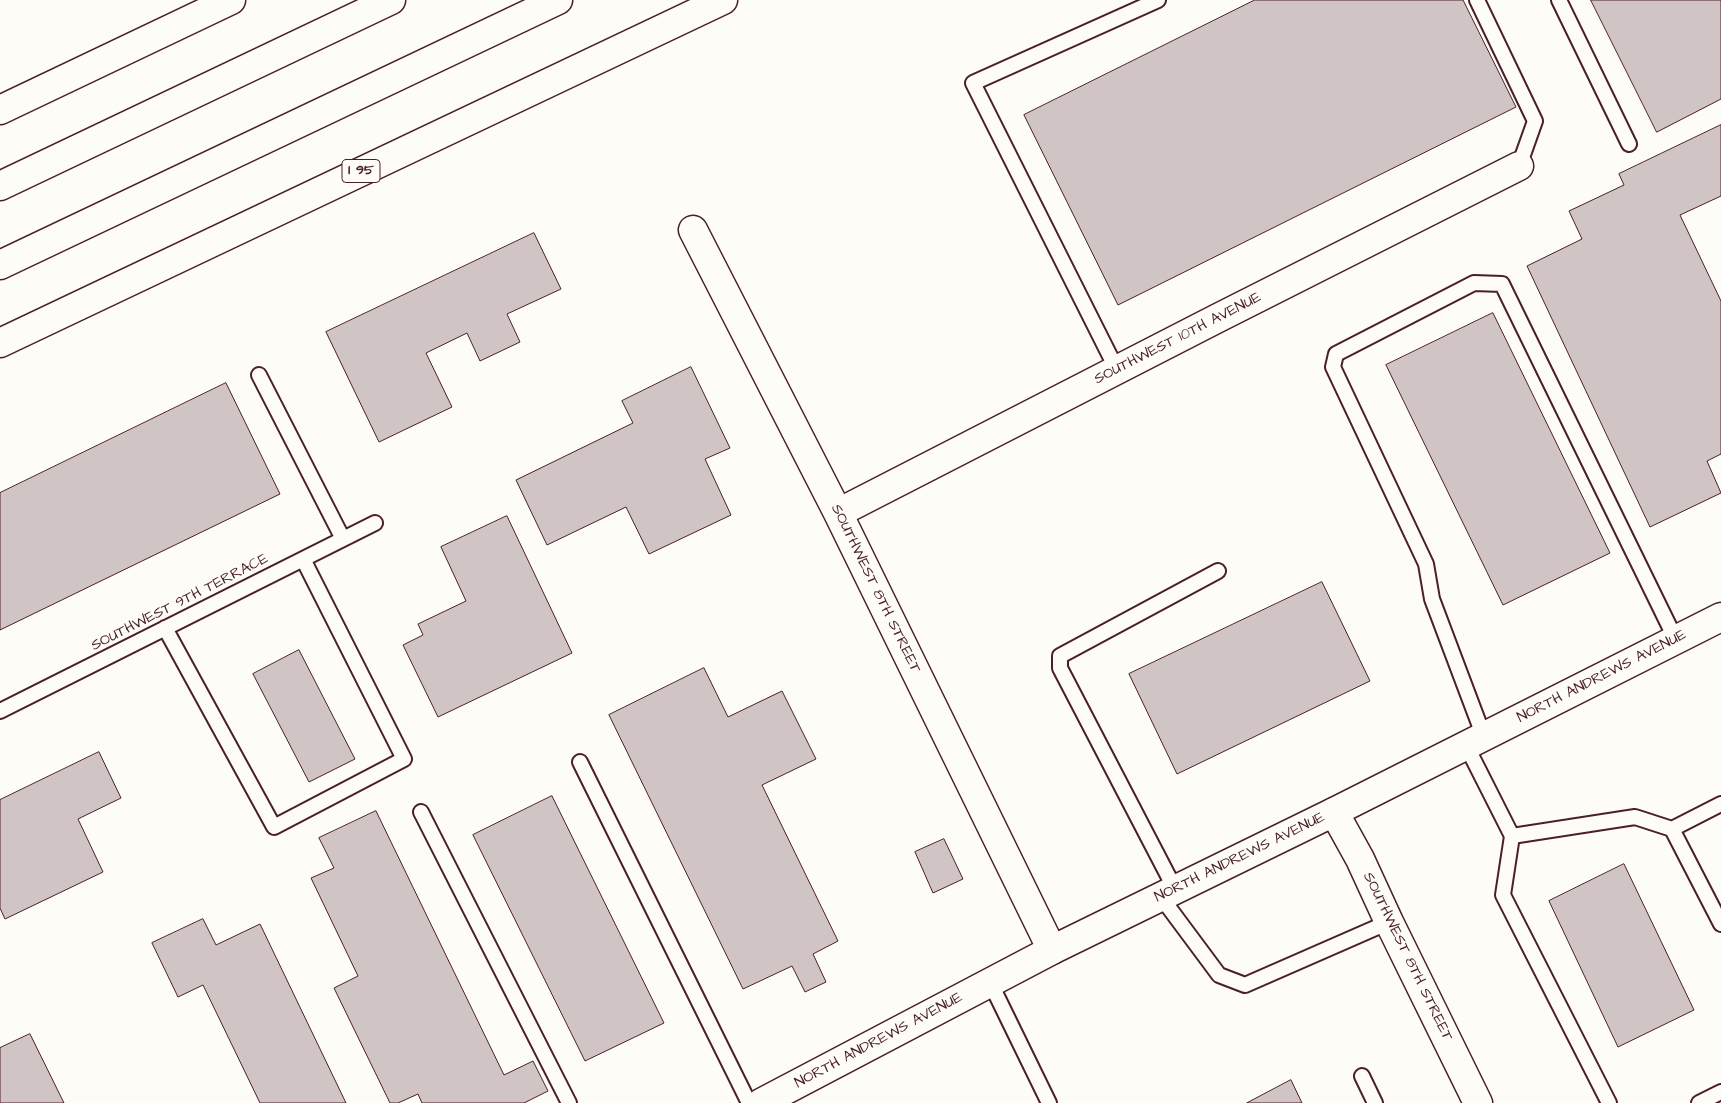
<!DOCTYPE html>
<html>
<head>
<meta charset="utf-8">
<style>
	body { margin:0 }
	canvas { display:block; background:#fdfcf7 }
</style>
</head>
<body>
<canvas width="1721" height="1103"></canvas>
<script>
const g = document.querySelector('canvas').getContext('2d');
g.lineJoin = 'round';
function fill(path, color) { g.fillStyle = color; g.fill(path, 'evenodd'); }
function strokePath(path, color, width, dash) { g.strokeStyle = color; g.lineWidth = width; g.lineCap = dash ? 'butt' : 'round'; g.setLineDash(dash || []); g.stroke(path); }
function label(font, color, halo, rows, align = 'center') {
  g.font = font + ' "Architects Daughter",sans-serif'; g.lineWidth = 4; g.setLineDash([]); g.textBaseline = 'middle'; g.strokeStyle = halo; g.fillStyle = color; for (const [text, x, y, turn = 0] of rows) {
    g.save(); g.translate(x, y); g.rotate((+turn || 0) * Math.PI / 180); g.textAlign = isNaN(turn) ? turn : align; if (halo) g.strokeText(text, 0, 0); g.fillText(text, 0, 0); g.restore();
  }
}
const building = new Path2D(`
	M1255 0H1463L1516 107 1118 305 1024 115Z
	M1591 0H1721V99L1657 132Z
	M1721 125V196L1680 215 1721 301V454L1707 461 1721 493 1650 527 1527 266 1582 239 1569 211 1624 185 1619 174Z
	M534 233 561 289 507 314 520 342 480 361 467 333 426 353 452 407 379 442 326 332Z
	M1493 313 1610 553 1503 605 1386 365Z
	M691 367 730 448 705 459 731 515 649 554 626 507 547 545 516 480 633 423 622 401Z
	M226 383 280 494 0 630V493Z
	M507 516 572 653 438 717 403 645 423 635 418 624 466 601 441 547Z
	M1322 582 1370 681 1177 774 1129 674Z
	M299 650 355 759 309 782 253 674Z
	M704 668 728 717 782 691 816 759 762 785 838 941 813 954 826 982 805 992 792 966 743 989 609 715Z
	M99 752 121 798 78 819 103 872 5 919 0 908V800Z
	M552 796 664 1023 585 1061 473 835Z
	M376 811 504 1075 533 1061 548 1091 524 1103H422L418 1094 398 1103H390L334 988 358 976 311 878 334 868 319 838Z
	M944 839 963 879 933 893 915 852Z
	M1624 864 1694 1010 1618 1047 1549 901Z
	M203 919 216 945 260 924 346 1103H260L203 985 178 997 152 943Z
	M30 1034 64 1103H0V1048Z
	M1291 1080 1302 1103H1247Z`);
fill(building, '#d0c5c4');
strokePath(building, '#4a1f2b', 1);
const lane = new Path2D(`
	M1477 0 1535 121 1519 166
	M1559 0 1629 144
	M1117 370 973 83 1158 0
	M259 375 343 539
	M165 628 274 827 404 759 303 559
	M0 711 375 523
	M1484 737 1432 599 1426 564 1333 367 1336 354 1474 283 1502 284 1676 640
	M1466 745 1512 836 1503 895 1609 1103
	M580 762 749 1103
	M421 812 569 1103
	M1672 829 1721 804
	M1512 836 1635 817 1672 829 1721 924
	M1175 889 1060 668V656L1218 571
	M1161 897 1219 975 1245 985 1389 922
	M990 982 1049 1103
	M1362 1076 1375 1103
	M1699 1103 1721 1092`);
const street = new Path2D(`
	M693 230 838 513 1052 950
	M838 513 1218 318 1519 166
	M1334 812 1360 859 1389 922 1478 1103`);
const secondary = new Path2D(`
	M761 1103 1052 950 1334 812 1721 617`);
const highway = new Path2D(`
	M0 110 231 0
	M0 186 391 0
	M0 265 558 0
	M0 343 723 0`);
strokePath(lane, '#4a1f2b', 18);
strokePath(street, '#4a1f2b', 31);
strokePath(secondary, '#4a1f2b', 31);
strokePath(highway, '#4a1f2b', 31);
strokePath(lane, '#fdfcf7', 14);
strokePath(street, '#fdfcf7', 28);
strokePath(secondary, '#fdfcf7', 28);
strokePath(highway, '#fdfcf7', 28);
for (const [x, y, w] of [
	[361,171,38]
]) { const box = new Path2D(); box.roundRect(x - w / 2, y - 11.5, w, 23, 4); g.fillStyle = '#fdfcf7'; g.fill(box); strokePath(box, '#4a1f2b', 1); }
label('bold 14px', '#4a1f2b', null, [
	["I 95",361,171]
]);
label('15px', '#4a1f2b', '#fdfcf7', [
	["SOUTHWEST 10TH AVENUE",1178,339,-27],
	["SOUTHWEST 8TH STREET",875,589,64],
	["SOUTHWEST 9TH TERRACE",180,603,-27],
	["NORTH ANDREWS AVENUE",1602,677,-27],
	["NORTH ANDREWS AVENUE",1240,858,-26],
	["SOUTHWEST 8TH STREET",1407,957,64],
	["NORTH ANDREWS AVENUE",879,1041,-28]
]);
</script>
</body>
</html>
